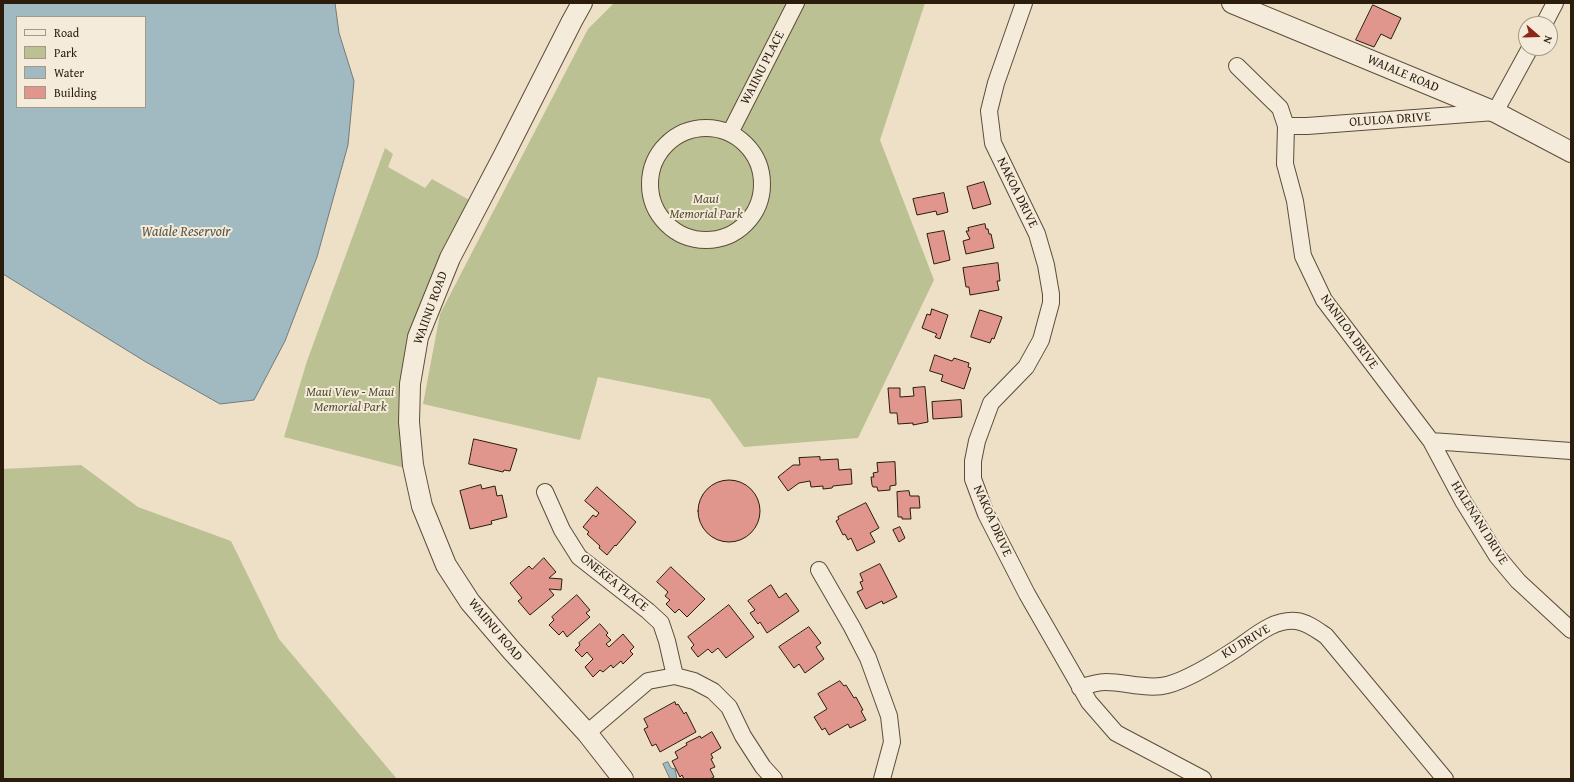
<!DOCTYPE html>
<html>
<head>
<meta charset="utf-8">
<style>
	body { margin:0 }
	#map { position:relative; width:1574px; height:782px; overflow:hidden; background:#eee0c6; font-family:"Gentium Book Plus",serif }
	canvas { display:block }
	.frame { position:absolute; inset:0; border:4px solid #2b1c0c; pointer-events:none }
	.legend { position:absolute; left:16px; top:16px; width:130px; height:92px; box-sizing:border-box; background:#f4ebda; border:1px solid #a49888; margin:0; padding:5px 7px; list-style:none; font-size:12px; color:#2b1c0c }
	.legend li { display:flex; align-items:center; gap:8px; height:20px }
	.legend b { width:20px; border:1px solid #a49888 }
	.north { position:absolute; left:1518px; top:16px; width:40px; height:40px; box-sizing:border-box; background:#f4ebda; border:1px solid #a49888; border-radius:50%; rotate:110deg; font-size:11px; font-weight:700; line-height:16px; text-align:center; color:#2b1c0c }
	.north::after { content:''; display:block; margin:auto; width:14px; height:18px; background:#8f2418; clip-path:polygon(50% 0,100% 100%,50% 72%,0 100%) }
</style>
</head>
<body>
<div id="map">
<canvas width="1574" height="782"></canvas>
<div class="frame"></div>
<ul class="legend">
<li><b style="height:5px;background:#f4ebda"></b>Road</li>
<li><b style="height:11px;background:#bbc193"></b>Park</li>
<li><b style="height:11px;background:#a1bac1"></b>Water</li>
<li><b style="height:11px;background:#e0968d"></b>Building</li>
</ul>
<div class="north">N</div>
</div>
<script>
const g = document.querySelector('canvas').getContext('2d');
g.lineJoin = 'round';
function fill(path, color) { g.fillStyle = color; g.fill(path, 'evenodd'); }
function strokePath(path, color, width, dash) { g.strokeStyle = color; g.lineWidth = width; g.lineCap = dash ? 'butt' : 'round'; g.setLineDash(dash || []); g.stroke(path); }
function label(font, color, halo, rows, align = 'center') {
  g.font = font + ' "Gentium Book Plus",serif'; g.lineWidth = 4; g.setLineDash([]); g.textBaseline = 'middle'; g.strokeStyle = halo; g.fillStyle = color; for (const [text, x, y, turn = 0] of rows) {
    g.save(); g.translate(x, y); g.rotate((+turn || 0) * Math.PI / 180); g.textAlign = isNaN(turn) ? turn : align; if (halo) g.strokeText(text, 0, 0); g.fillText(text, 0, 0); g.restore();
  }
}
fill(new Path2D(`
	M614 3H925L880 140 934 280 858 438 744 447 710 399 598 377 580 440 423 404 440 314 588 29Z
	M385 148 393 154 388 167 425 188 432 179 471 201 426 288 413 327 405 468 284 437 307 361Z
	M81 465 138 507 231 541 279 639 397 779H3V469Z`), '#bbc193');
const water = new Path2D(`
	M3 3H335L339 33 354 81 348 145 317 257 285 341 254 400 220 404 146 362 3 274ZM17 17H145V107H17Z
	M668 762 671 768 675 769 677 779H670L663 764Z`);
fill(water, '#a1bac1');
strokePath(water, '#727b79', 1);
const building = new Path2D(`
	M1373 5 1401 18 1391 39 1381 34 1374 47 1356 40Z
	M984 182 991 204 973 209 967 187Z
	M944 193 948 212 937 215 936 211 917 215 913 199Z
	M985 224 986 229H988L989 234H991L994 248 966 254 963 241 970 239 966 231H969L968 228Z
	M944 231 950 260 934 264 927 234Z
	M998 263 1000 281H997L999 290 970 295 969 287H966L963 268Z
	M932 309 948 315 940 339 935 337 937 334 922 328 927 314 930 315Z
	M980 310 1002 317 994 339 992 338 990 343 971 337Z
	M935 355 952 361 954 358 969 363 968 367 971 368 964 389 941 381 943 375 930 371Z
	M925 387 928 422 913 425V423L898 424 897 413H890L888 388H900V397L914 396 913 388Z
	M961 400 962 417 933 419 932 402Z
	M474 439 517 449 510 471 504 470 503 472 469 464Z
	M820 457V460L838 459 839 470 851 469 852 484 833 486 832 488 823 489V486L811 487 810 481 799 483 788 491 778 477 793 465H800L799 458Z
	M895 462 896 485 890 486V490L878 491 877 487H873L872 485 871 477H874L873 473 878 472 877 463Z
	M698 511a31 31 0 1 1 62 0a31 31 0 1 1-62 0Z
	M481 485 482 489 495 486 497 496 502 495 507 517 491 521 492 524 470 529 460 491Z
	M597 487 636 522 616 546 615 545 607 555 599 548 600 546 587 534 589 532 583 527 593 515 596 517 599 513 585 501Z
	M909 491 910 496H919L920 508H910L911 519H902V517H898L897 492Z
	M866 503 879 528 870 533 875 542 857 551 851 538 848 540 845 534 843 535 836 521 839 519 838 517Z
	M900 527 905 538 899 542 893 530Z
	M544 558 556 572 549 578 562 579 561 590 549 589 554 595 530 615 518 601 522 598 510 583 529 566 532 569Z
	M880 564 897 597 883 604 882 601 866 609 857 592 863 589 860 582 863 581 860 574Z
	M671 567 705 599 687 617 679 609 675 613 666 604 670 600 665 596 668 592 657 582Z
	M771 585 779 598 786 593 799 611 767 633 760 622 758 624 750 613 755 610 748 601Z
	M577 595 590 610 586 613 590 617 567 637 563 631 559 635 549 625 554 620 552 617Z
	M729 605 754 637 726 658 718 648 712 653 708 649 698 657 691 648 694 645 688 637Z
	M600 624 608 633 606 635 611 640 606 644 609 647 623 634 634 647 630 651 633 654 623 664 621 661 613 668 611 665 603 672 600 670 593 677 585 667 593 659 587 652 582 657 575 650 580 645 579 643Z
	M809 627 821 643 816 647 824 659 805 673 799 664 794 668 779 647Z
	M840 681 844 686 846 685 854 698 856 697 863 710 861 711 866 720 850 728 848 724 829 735 825 728 822 730 814 717 827 709 818 694Z
	M675 702 676 705 678 704 684 714 686 712 696 732 660 752 656 744 652 746 644 729 648 727 644 719Z
	M712 732 721 748 711 754 713 758 711 759 715 767 710 769 714 777 710 779H684L682 775 680 777 672 761 678 758 675 752 687 745 686 743 700 736 701 738Z`);
fill(building, '#e0968d');
strokePath(building, '#2b1c0c', 1);
const minor = new Path2D(`
	M1024 3 996 83 989 111 993 143 1037 234 1046 265 1051 294V303L1041 340 1026 367 991 403 977 441 973 461V479L986 514 1027 594 1089 702 1116 733 1203 779
	M1544 24 1555 3
	M1237 66 1280 108 1286 126 1285 164 1295 201 1303 256 1324 300 1431 441 1571 451
	M1286 126H1307L1495 112 1530 48
	M650 184a56 56 0 1 1 112 0a56 56 0 1 1-112 0Z
	M730 133 796 3
	M1431 441 1463 501 1497 556 1518 581 1571 630
	M545 492 562 530 579 557 648 611 661 623 667 641 675 676
	M819 570 852 627 868 658 889 716 892 742 882 779
	M1080 688C1088 685 1097 682 1106 682 1125 682 1149 690 1167 685 1187 680 1221 659 1239 647 1256 635 1274 619 1296 621 1307 622 1317 630 1326 636L1445 779
	M587 733 648 681 675 676 694 681 713 691 729 707 743 736 763 767 774 779`);
const tertiary = new Path2D(`
	M582 3 572 21 504 155 450 258 418 337 410 384 409 422 413 465 422 506 446 565 470 602 512 651 587 733 623 779
	M1232 3 1495 112 1571 152`);
strokePath(minor, '#5c4d3a', 18);
strokePath(tertiary, '#5c4d3a', 22);
strokePath(minor, '#f4ebda', 16);
strokePath(tertiary, '#f4ebda', 20);
label('13px', '#2b1c0c', '#f4ebda', [
	["WAIINU PLACE",763,68,-63],
	["WAIALE ROAD",1403,74,23],
	["OLULOA DRIVE",1390,120,-4],
	["NAKOA DRIVE",1017,193,64],
	["WAIINU ROAD",431,308,-70],
	["NANILOA DRIVE",1349,332,54],
	["NAKOA DRIVE",992,521,66],
	["HALENANI DRIVE",1479,523,58],
	["ONEKEA PLACE",614,583,39],
	["WAIINU ROAD",495,630,50],
	["KU DRIVE",1246,642,-31]
]);
label('italic 13px', '#564e34', '#f4ebda', [
	["Maui",706,200],
	["Memorial Park",706,215],
	["Maui View - Maui",350,393],
	["Memorial Park",350,408]
]);
label('italic 14px', '#54534b', '#f4ebda', [
	["Waiale Reservoir",186,232]
]);
</script>
</body>
</html>
